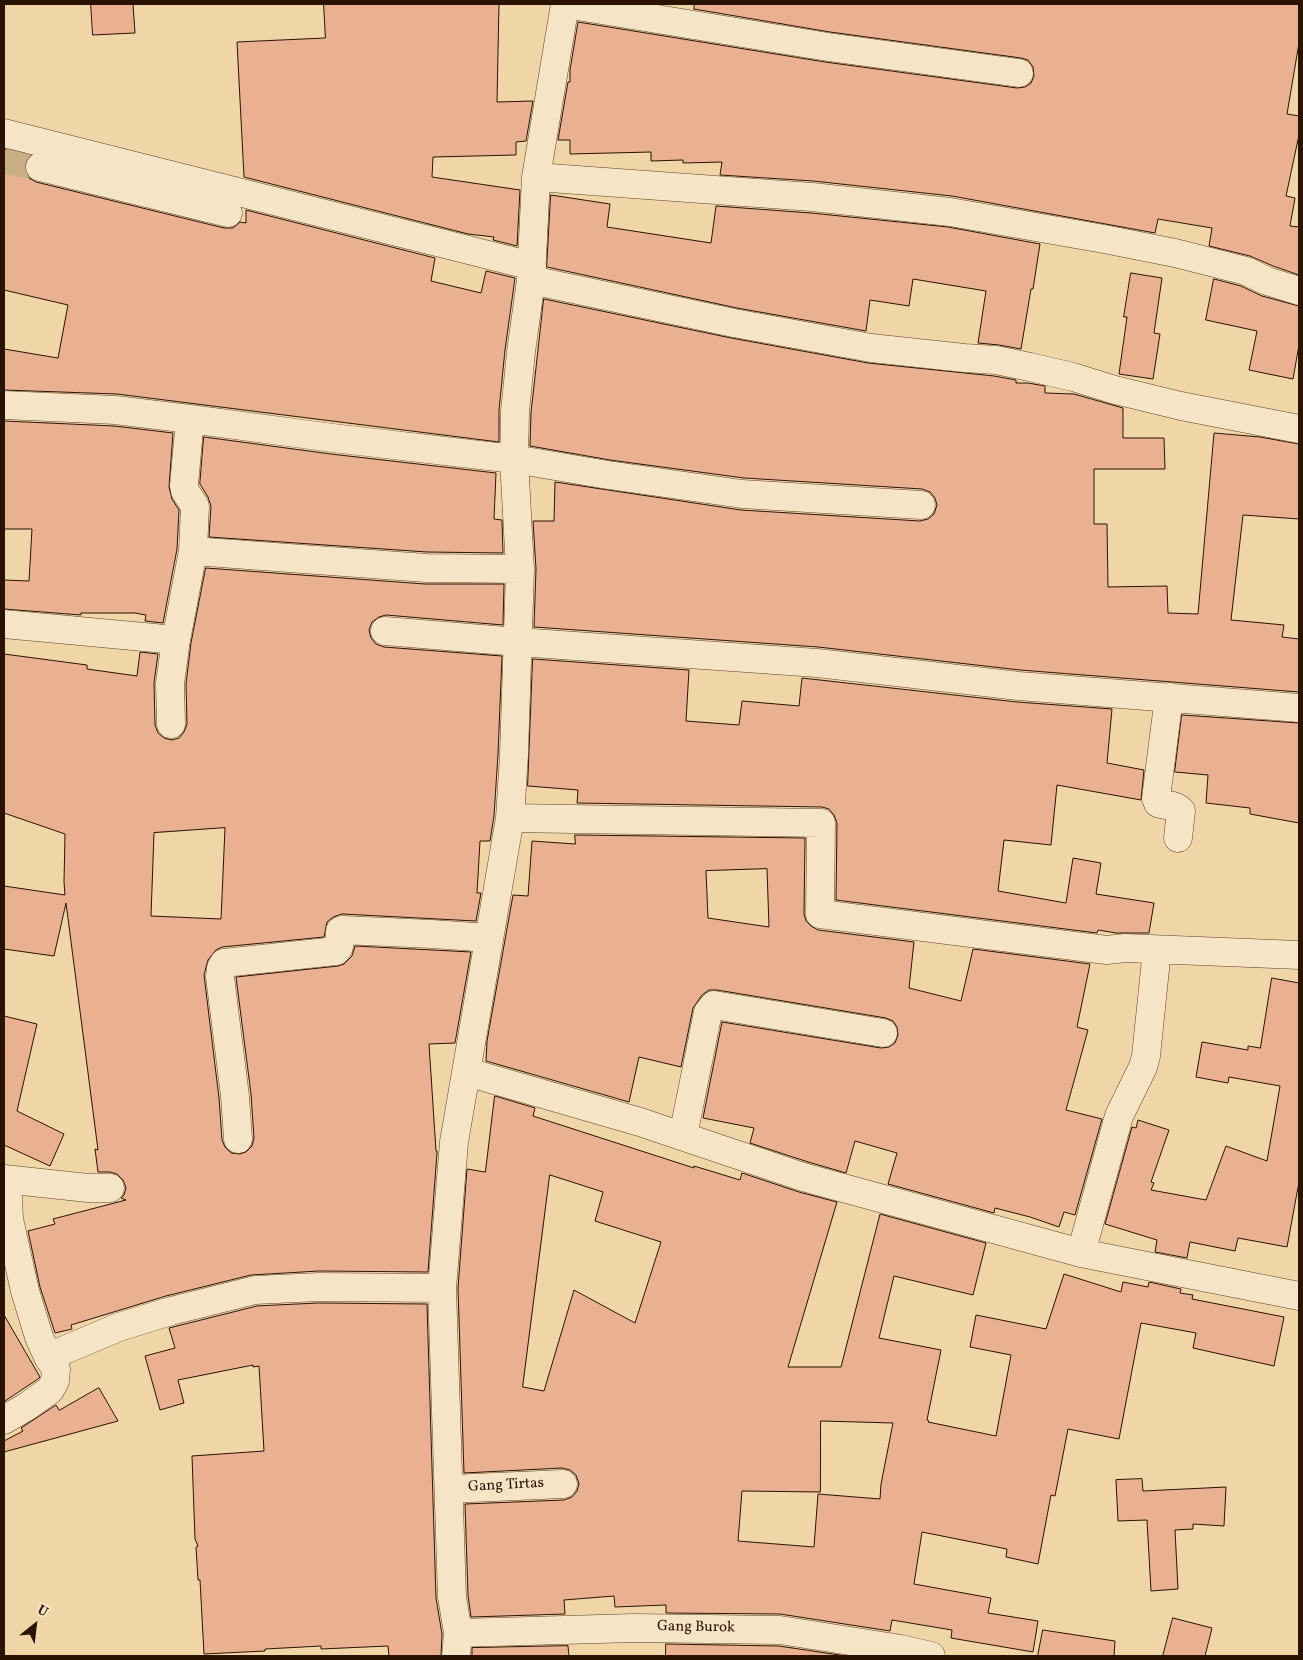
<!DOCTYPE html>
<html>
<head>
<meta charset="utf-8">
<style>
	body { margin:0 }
	#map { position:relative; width:1303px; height:1660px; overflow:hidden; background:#f0d6a6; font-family:Vollkorn,serif }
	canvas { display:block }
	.frame { position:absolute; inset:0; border:5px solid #2a1300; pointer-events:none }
	.north { position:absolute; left:10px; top:1600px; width:50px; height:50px; -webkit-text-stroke:4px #f5e4c5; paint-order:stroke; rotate:29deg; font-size:14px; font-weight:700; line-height:20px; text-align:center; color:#2a1300 }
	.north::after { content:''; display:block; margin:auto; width:18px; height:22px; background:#2a1300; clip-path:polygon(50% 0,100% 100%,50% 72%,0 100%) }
</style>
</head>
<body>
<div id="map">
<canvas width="1303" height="1660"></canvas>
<div class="frame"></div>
<div class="north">U</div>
</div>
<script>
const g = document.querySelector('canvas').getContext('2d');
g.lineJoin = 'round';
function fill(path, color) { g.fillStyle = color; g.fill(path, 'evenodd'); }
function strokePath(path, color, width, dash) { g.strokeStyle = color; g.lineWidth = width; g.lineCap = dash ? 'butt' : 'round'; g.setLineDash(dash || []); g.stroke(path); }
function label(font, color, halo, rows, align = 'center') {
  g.font = font + ' Vollkorn,serif'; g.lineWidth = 4; g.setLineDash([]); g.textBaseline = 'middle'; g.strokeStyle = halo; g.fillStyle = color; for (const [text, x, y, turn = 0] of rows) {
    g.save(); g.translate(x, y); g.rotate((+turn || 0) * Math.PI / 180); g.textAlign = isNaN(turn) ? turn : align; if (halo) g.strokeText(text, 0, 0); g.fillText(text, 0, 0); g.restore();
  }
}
const building = new Path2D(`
	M91 4H133L135 33 93 35Z
	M324 4H499L497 102 533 101 526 141 516 142V155L433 157 432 177 520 190 517 246 493 240 494 237 468 234 244 177 237 42 325 38Z
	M695 4H1299V43L1287 114 1299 116V135L1286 196 1295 198 1290 226 1299 227V275L1273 266 1250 256 1209 246 1212 228 1158 219 1155 233 952 196 813 181 720 175 722 162 683 163V160L651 161V152L570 154V140H558L568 82H570V70L578 22 825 62 1017 88 1025 87 1031 83 1034 76 1033 67 1028 60 1021 58 830 32 694 9Z
	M4 149 30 156 25 163V171L29 178 36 182 224 228H233L240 222 246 223V210L435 258 431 281 481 293 486 271 515 278 505 350 499 410V442L117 394 4 390V349L58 358 68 305 4 290Z
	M551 195 610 204 607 227 711 243 716 206 811 213 948 227 1040 244 1033 289H1031L1021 349 999 345 978 343 986 291 913 279 909 306 870 300 866 331 737 308 547 267Z
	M1131 273 1162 278 1154 333 1160 334 1153 379 1119 374 1127 317H1124Z
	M1214 279 1241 286 1262 296 1299 306V345L1293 379 1249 370 1257 331 1206 320Z
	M544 299 731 338 868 363 994 376 1016 380V383H1028L1045 386V393L1074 394 1123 408V438H1164L1165 469H1094V524H1107L1108 587 1167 586 1168 613 1198 614 1214 433 1260 437 1299 444V519L1243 515 1231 620 1284 625 1282 637 1299 639V692L1020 670 818 647 534 627 536 569 533 521H554L555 482 741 510 920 521 928 519 934 514 937 505 935 498 930 492 922 489 744 478 610 460 530 446 531 413Z
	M4 421 114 426 173 433 169 487 172 499 179 510 177 549 163 623 145 621 146 615 135 613H81V615L4 609V580L29 581 32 529H4Z
	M204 437 331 454 496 473 494 519 502 520 503 553 427 552 209 537 211 506 208 497 200 484Z
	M206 568 425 584H504L503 625 386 615 379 617 372 622 369 630 371 638 376 644 384 647 502 656 498 754 494 816 490 841H480L477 893H481L476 921 342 914 333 917 327 922 324 937 222 947 216 950 208 960 204 975 219 1098 222 1140 225 1147 231 1153 240 1154 246 1152 252 1146 254 1138 251 1094 236 977 338 966 344 964 352 956 355 946 471 952 455 1043 429 1044 436 1151H437V1153L428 1272 319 1271 251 1275 166 1296 71 1325 72 1329 55 1333 40 1287 28 1231 55 1224 53 1219 126 1200 121 1198 124 1195 126 1188 123 1180 117 1174 110 1172H98L95 1149 98 1150 66 903 54 956 4 949V886L65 895 64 882 65 834 4 813V654L87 665V669L137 676 140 652 158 654 154 683 155 725 158 733 164 738 172 740 179 738 184 732 187 724 186 684 191 643ZM225 828 221 919 151 916 154 833Z
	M533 659 689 670 686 721 739 725 742 701 799 706 802 678 1017 702 1112 709 1107 763 1144 770 1141 800 1057 785 1051 845 1004 840 998 891 1066 903 1073 858 1101 863 1096 894 1154 903 1149 933H1116L1098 930 1097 933 836 900 837 823 834 815 829 809 822 807 577 803 578 790 528 786Z
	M1182 715 1299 723V823L1250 814V808L1206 803 1208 775 1175 772Z
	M575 835 805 838 804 914 806 921 811 926 818 930 914 942 909 988 961 1001 973 949 1090 964 1077 1027 1088 1030 1066 1110 1102 1119 1075 1215 1064 1212 1059 1227 1030 1217 995 1208 994 1213 888 1184 897 1153 855 1141 846 1173 808 1162 750 1143 754 1128 703 1118 722 1022 881 1048 889 1047 895 1043 898 1035 897 1027 893 1021 886 1018 717 990H709L702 995 693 1008 681 1067 639 1057 629 1102 486 1061 487 1041 513 895 528 896 532 841 575 844ZM767 869 769 927 708 918 706 871Z
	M1272 978 1299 983V1182L1287 1247 1238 1238 1235 1251 1190 1242 1187 1258 1155 1252 1157 1240 1105 1224 1132 1127 1136 1128 1138 1120 1169 1130 1151 1182 1154 1183 1151 1190 1206 1200 1226 1146 1267 1161 1280 1086 1229 1077 1228 1083 1196 1077 1202 1042 1248 1050V1046L1260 1048Z
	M4 1016 37 1024 17 1111 64 1134 50 1166 4 1145Z
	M495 1096 535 1108 533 1116 694 1168V1166L740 1180 742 1173 799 1192 837 1202 788 1367H841L880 1214 986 1243 973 1295 894 1276 879 1338 941 1350 927 1420 929 1421 928 1422 996 1436 1011 1355 970 1347 976 1315 1046 1329 1064 1274 1121 1292 1123 1282 1148 1287 1149 1282 1181 1289 1180 1293 1193 1295 1192 1299 1284 1317 1274 1366 1193 1348 1196 1333 1141 1323 1119 1439 1068 1429 1055 1496 1051 1495 1038 1564 1006 1557 1007 1549 922 1532 914 1584 991 1598 988 1613 1038 1621 1033 1652 951 1638 952 1630 892 1620 890 1631 780 1614 666 1613V1605L615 1607 614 1596 564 1600 565 1614 471 1617 468 1595 465 1504 564 1500 572 1497 577 1491 579 1484 576 1475 570 1470 562 1468 464 1473 458 1288 467 1169 485 1172ZM550 1175 603 1192 595 1221 661 1242 635 1323 574 1290 544 1391 523 1387ZM821 1421 893 1423 881 1484 880 1499 818 1494 814 1547 738 1541 742 1491 820 1492Z
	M319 1303 427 1304 436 1598 442 1634 441 1656H389L388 1646 321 1649V1646L265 1649V1651L204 1654 200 1580H198L196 1547 198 1546 195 1539 192 1456 264 1451 259 1366 253 1367V1365L178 1380 184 1403 160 1410 145 1356 175 1348 169 1328 257 1306Z
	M4 1315 40 1377 38 1379 5 1401 4 1398Z
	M99 1388 118 1421 4 1452V1441L23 1431 21 1428 56 1405 59 1410Z
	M1142 1479 1143 1491 1226 1487 1224 1526 1193 1524V1529L1175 1530 1178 1589 1151 1591 1147 1520 1118 1521 1116 1480Z
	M1173 1618 1212 1628 1205 1656H1163Z
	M1043 1630 1115 1641 1114 1656H1038Z
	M666 1644 779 1646 846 1656H666Z
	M568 1646 569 1656H472V1648Z`);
fill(building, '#eab092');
strokePath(building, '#2a1300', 1);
strokePath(new Path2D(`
	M4 159 40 167`), '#c8af85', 28, [28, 14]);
const minor = new Path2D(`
	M565 4 828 47 1019 73
	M4 133 532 266
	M40 167 228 213
	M536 177 812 197 950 212 1104 239 1175 253 1246 271 1267 281 1299 291
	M531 280 734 323 871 348 964 358 996 360 1030 367 1073 377 1115 390 1181 406 1299 429
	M4 405 115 410 190 419 333 438 514 459 608 475 742 494 921 505
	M193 551 426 568 520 569
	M4 624 176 640
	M385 631 518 642 817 663 1019 686 1299 708
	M1169 697 1156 798 1158 803C1166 807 1174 803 1181 811L1178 838
	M171 724 170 683 176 640 193 551 195 506 185 491 184 485 190 419
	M510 818 821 823 820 914 1090 948 1107 950 1125 948 1299 955
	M467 1072 640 1122 803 1177 1081 1253 1299 1296
	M683 1136 708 1012 714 1005 883 1033
	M238 1139 235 1096 220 977 221 968 224 963 336 951 339 947 340 931 342 930 432 934 489 938
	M4 1179 88 1188H110
	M1081 1253 1119 1116 1143 1067 1146 1056 1157 950
	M48 1357 119 1327 171 1311 255 1290 319 1287 442 1288
	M4 1420 26 1407 50 1390 55 1381 56 1369 48 1357 39 1337 25 1291 9 1219 7 1180
	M449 1489 563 1484
	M458 1633 634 1628 780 1630 901 1649 931 1656
	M456 1656 458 1633 452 1597 442 1288 454 1142 510 818 514 755 520 569 514 459 515 412 521 352 531 280 536 177 565 4`);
strokePath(minor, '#5c442a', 29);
strokePath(minor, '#f5e4c5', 28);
label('15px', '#2a1300', '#f5e4c5', [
	["Gang Tirtas",506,1486,-3],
	["Gang Burok",696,1628,1]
]);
</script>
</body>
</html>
